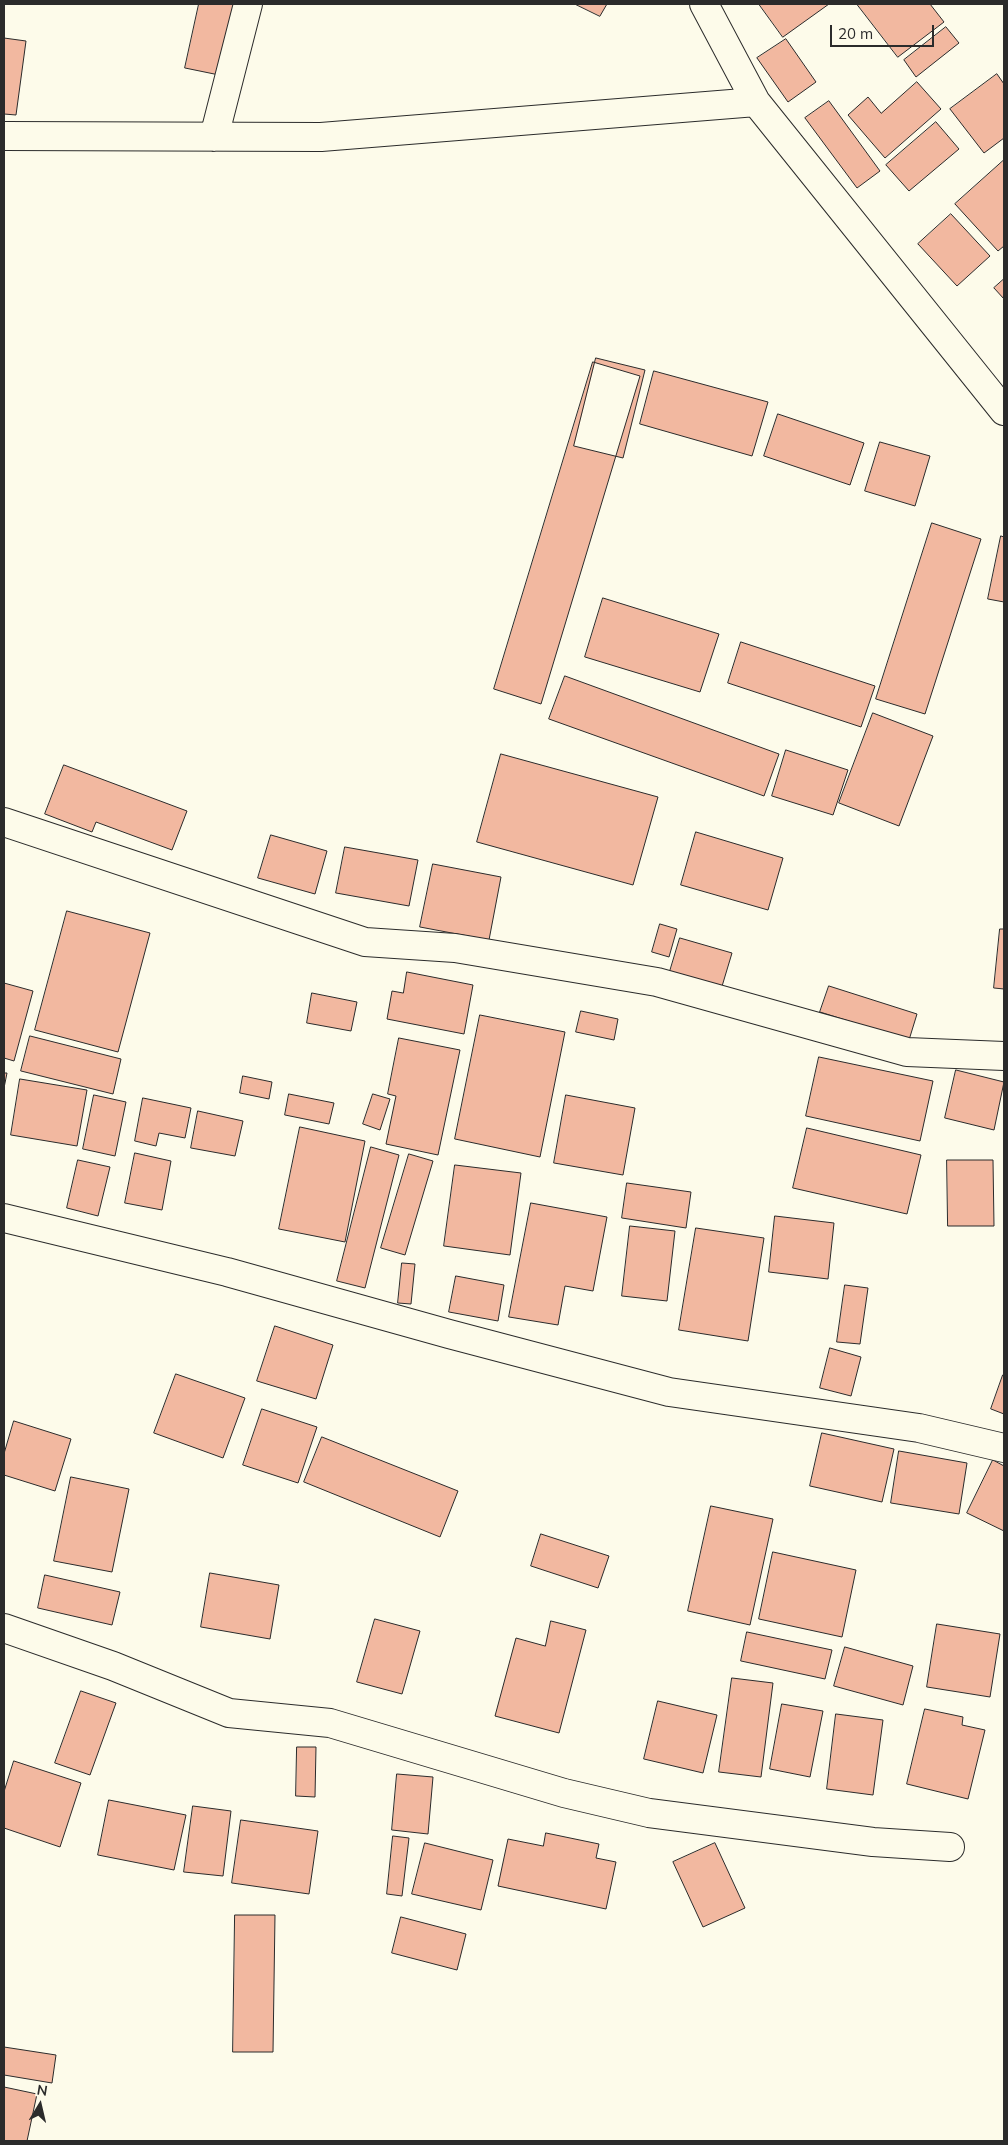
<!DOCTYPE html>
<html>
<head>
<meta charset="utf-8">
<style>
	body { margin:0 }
	#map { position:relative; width:1008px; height:2145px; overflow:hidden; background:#fdfbea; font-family:Mulish,sans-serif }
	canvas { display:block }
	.frame { position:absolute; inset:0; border:5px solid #2b2b2b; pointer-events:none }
	.north { position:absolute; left:15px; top:2080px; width:50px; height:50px; -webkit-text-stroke:4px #fdfbea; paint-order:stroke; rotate:9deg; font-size:14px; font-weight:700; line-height:20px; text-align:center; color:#2b2b2b }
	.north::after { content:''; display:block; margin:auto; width:18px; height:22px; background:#2b2b2b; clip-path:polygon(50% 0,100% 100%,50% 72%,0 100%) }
	.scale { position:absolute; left:830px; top:25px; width:104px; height:22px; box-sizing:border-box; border:2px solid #2b2b2b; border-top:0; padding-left:6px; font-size:15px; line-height:18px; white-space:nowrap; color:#2b2b2b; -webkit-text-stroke:4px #fdfbea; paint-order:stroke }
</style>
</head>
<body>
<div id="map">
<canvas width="1008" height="2145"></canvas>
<div class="frame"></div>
<div class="north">N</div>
<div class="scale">20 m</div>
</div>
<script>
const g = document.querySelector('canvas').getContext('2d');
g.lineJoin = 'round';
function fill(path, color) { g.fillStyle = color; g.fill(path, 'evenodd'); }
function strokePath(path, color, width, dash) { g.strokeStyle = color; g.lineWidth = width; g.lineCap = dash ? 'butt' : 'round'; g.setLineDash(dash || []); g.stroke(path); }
const building = new Path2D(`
	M199 4H241L224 76 185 68Z
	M575 4H607L600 16Z
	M759 4H829L783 37Z
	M857 4H930L944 22 898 57Z
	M946 27 959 43 916 77 904 60Z
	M4 38 26 41 16 115 4 114Z
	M786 39 816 82 788 102 757 58Z
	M997 74 1004 84V138L984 153 950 109Z
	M917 82 941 109 885 158 848 115 868 97 881 113Z
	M829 101 880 171 857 188 805 118Z
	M936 122 959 149 909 191 886 165Z
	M1004 160V246L998 251 955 204Z
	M951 214 990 256 957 286 918 244Z
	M1004 279V299L994 288Z
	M596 358 645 370 623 458 574 446Z
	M593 362 640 376 541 704 494 689Z
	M654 371 768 402 752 456 640 424Z
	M778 414 864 443 850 485 764 456Z
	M880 442 930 456 915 506 865 491Z
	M932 523 981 539 925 714 876 699Z
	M1001 536 1004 537V602L988 599Z
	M603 598 719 634 700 692 585 657Z
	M741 642 875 686 861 727 728 683Z
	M565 676 779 754 764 796 549 719Z
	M873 713 933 736 899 826 839 803Z
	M786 750 848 770 833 815 772 796Z
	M501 754 658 797 633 885 477 842Z
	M64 765 187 811 172 850 96 822 92 832 45 814Z
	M696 832 783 858 768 910 681 885Z
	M271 835 327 851 315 894 258 878Z
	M345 847 418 860 409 906 336 893Z
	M433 864 501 877 489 940 420 927Z
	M67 911 150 933 118 1052 35 1030Z
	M660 924 677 929 669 957 652 952Z
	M1000 929H1004V989L994 988Z
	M680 938 732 953 720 993 668 978Z
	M407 972 473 985 464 1034 387 1019 392 991 403 993Z
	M4 983 33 991 14 1061 4 1058Z
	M829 986 917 1014 909 1040 820 1012Z
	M312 993 357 1002 351 1031 307 1023Z
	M581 1011 618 1019 614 1040 576 1032Z
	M480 1015 565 1032 540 1157 455 1139Z
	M30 1036 121 1059 113 1094 21 1071Z
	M399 1038 460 1050 438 1155 386 1144 396 1096 388 1094Z
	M819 1057 933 1081 920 1141 806 1116Z
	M956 1070 1004 1082 994 1130 945 1118Z
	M4 1073H7L4 1088Z
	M243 1076 272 1082 269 1099 240 1093Z
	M20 1079 87 1090 77 1146 11 1135Z
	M289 1094 334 1103 329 1124 285 1115Z
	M373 1094 390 1099 380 1130 363 1124Z
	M94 1095 126 1102 115 1156 83 1149Z
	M566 1095 635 1108 623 1175 554 1163Z
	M143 1098 191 1108 185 1138 159 1133 156 1146 135 1141Z
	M198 1111 243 1121 235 1156 191 1148Z
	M300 1127 365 1141 345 1242 279 1229Z
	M807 1128 921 1155 907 1214 793 1188Z
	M371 1147 399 1155 365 1288 337 1281Z
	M135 1153 171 1161 162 1210 125 1203Z
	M409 1154 433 1161 405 1255 381 1248Z
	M78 1160 110 1167 98 1216 67 1208Z
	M947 1160H993L994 1226H948Z
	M455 1165 521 1173 510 1255 444 1246Z
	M627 1183 691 1192 686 1228 622 1218Z
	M531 1203 607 1217 593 1291 565 1286 558 1325 509 1317Z
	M775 1216 834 1223 828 1279 769 1272Z
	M630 1226 675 1231 667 1301 622 1296Z
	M696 1228 764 1238 748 1341 679 1330Z
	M402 1263 415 1264 411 1304 398 1303Z
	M456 1276 504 1285 498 1321 449 1312Z
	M845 1285 868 1288 860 1344 837 1342Z
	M275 1326 333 1345 316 1399 257 1381Z
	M830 1348 861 1357 851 1396 820 1388Z
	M176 1374 245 1398 223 1458 154 1433Z
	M1003 1375H1004V1414L991 1409Z
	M262 1409 317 1427 298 1483 243 1465Z
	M14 1421 71 1439 55 1491 4 1475V1454Z
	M822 1433 894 1449 882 1502 810 1486Z
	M322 1437 458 1491 440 1537 304 1482Z
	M899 1451 967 1463 959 1514 891 1503Z
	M993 1460 1004 1466V1531L967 1513Z
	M71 1477 129 1489 112 1572 54 1561Z
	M711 1506 773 1519 750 1625 688 1611Z
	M541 1534 609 1556 598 1588 531 1566Z
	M773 1552 856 1570 842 1637 759 1619Z
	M210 1573 279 1585 270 1639 201 1627Z
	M45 1575 120 1592 112 1625 38 1608Z
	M375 1619 420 1631 402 1694 357 1682Z
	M551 1621 586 1630 559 1733 495 1716 516 1638 545 1646Z
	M937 1624 1000 1634 990 1697 927 1687Z
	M747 1632 832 1650 825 1679 741 1661Z
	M845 1647 913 1666 903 1705 834 1686Z
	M732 1678 773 1683 761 1777 719 1772Z
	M81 1691 116 1703 90 1775 55 1763Z
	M658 1701 717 1715 703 1773 644 1759Z
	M782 1704 823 1711 810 1777 770 1769Z
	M925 1709 963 1717 962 1725 985 1730 968 1799 907 1784Z
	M836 1714 883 1720 873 1795 827 1789Z
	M297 1747H316L315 1797 296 1796Z
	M14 1761 81 1783 60 1847 4 1828V1792Z
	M397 1774 433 1777 428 1834 392 1830Z
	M109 1800 186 1815 174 1870 98 1855Z
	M193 1806 231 1811 223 1876 184 1872Z
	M241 1820 318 1831 309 1894 232 1883Z
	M546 1833 599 1844 596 1858 616 1862 606 1909 498 1886 508 1839 543 1846Z
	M393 1836 409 1838 402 1896 387 1894Z
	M425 1843 493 1860 481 1910 412 1894Z
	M715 1843 745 1908 703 1927 673 1862Z
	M235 1915H275L273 2052H233Z
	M401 1917 466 1934 457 1970 392 1953Z
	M4 2047 56 2055 52 2083 4 2075Z
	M4 2087 37 2094 27 2141H4Z`);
fill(building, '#f2b8a0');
strokePath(building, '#2b2b2b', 1);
const minor = new Path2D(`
	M704 4 756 102 1004 411
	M4 136 321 137 756 102
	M214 137 248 4
	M4 822 365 942 455 948 657 982 907 1052 1004 1056
	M4 1218 227 1272 449 1334 669 1392 919 1428 1004 1448
	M4 1628 113 1666 229 1713 330 1723 564 1793 649 1813 873 1842 950 1847`);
strokePath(minor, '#2b2b2b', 30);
strokePath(minor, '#fdfbea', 28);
</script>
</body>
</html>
